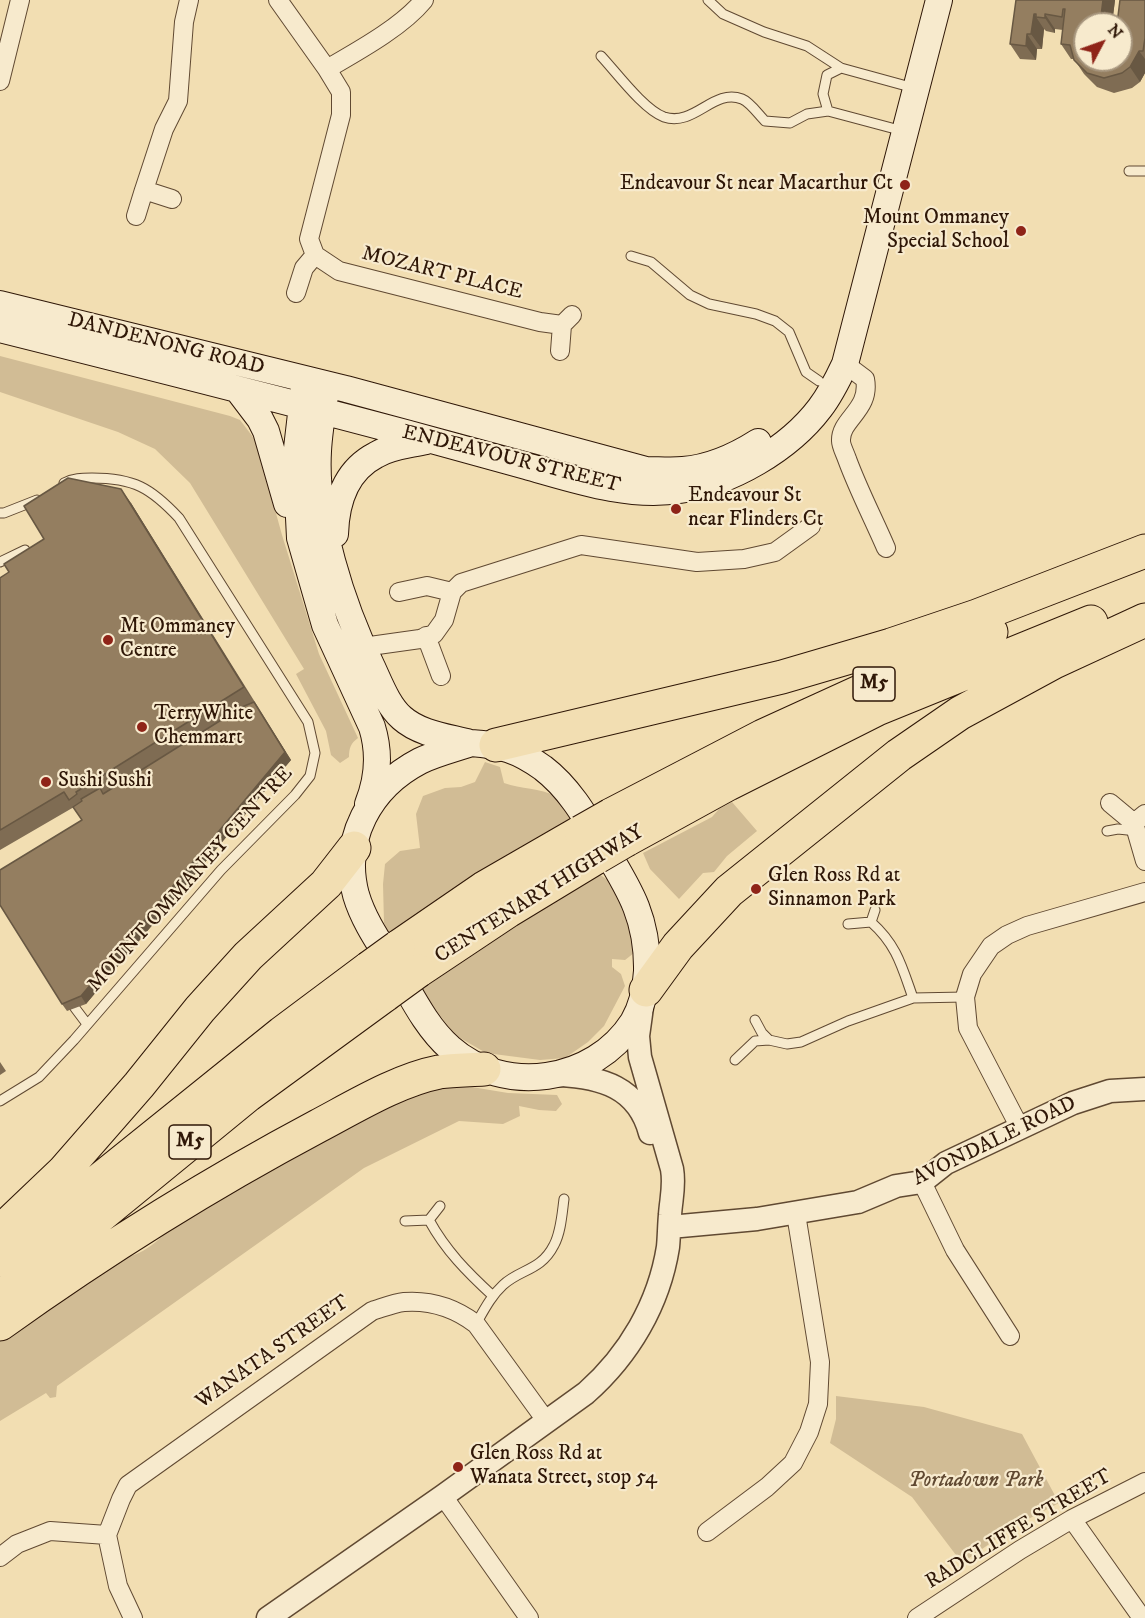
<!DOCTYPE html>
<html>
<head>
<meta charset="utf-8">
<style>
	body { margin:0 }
	#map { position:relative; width:1145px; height:1618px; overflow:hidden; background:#f2deb2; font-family:"IM FELL DW Pica",serif }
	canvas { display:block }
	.north { position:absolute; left:1073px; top:12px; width:60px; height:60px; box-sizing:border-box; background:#f7eacd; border:2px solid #a7967e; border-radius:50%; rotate:49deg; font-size:16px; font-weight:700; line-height:24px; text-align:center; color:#2f1707 }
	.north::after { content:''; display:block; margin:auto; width:21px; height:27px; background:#8f2418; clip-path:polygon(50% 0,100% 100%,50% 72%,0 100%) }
</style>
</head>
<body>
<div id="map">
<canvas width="1145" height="1618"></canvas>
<div class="north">N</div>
</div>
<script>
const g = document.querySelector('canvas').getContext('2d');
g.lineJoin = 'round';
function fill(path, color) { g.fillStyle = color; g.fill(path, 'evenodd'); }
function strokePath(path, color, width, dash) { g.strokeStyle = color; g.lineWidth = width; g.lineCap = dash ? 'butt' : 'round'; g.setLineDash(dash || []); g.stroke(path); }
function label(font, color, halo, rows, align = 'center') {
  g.font = font + ' "IM FELL DW Pica",serif'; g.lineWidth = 4.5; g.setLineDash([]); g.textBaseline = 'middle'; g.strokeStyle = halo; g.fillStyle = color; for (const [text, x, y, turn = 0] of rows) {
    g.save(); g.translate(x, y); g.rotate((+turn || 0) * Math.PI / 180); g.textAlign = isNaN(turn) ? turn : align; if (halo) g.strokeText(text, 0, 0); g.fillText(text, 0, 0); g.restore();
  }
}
fill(new Path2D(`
	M0 356 230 416 240 420 256 441 282 535 319 654 358 738C351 743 349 748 349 757L340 763 331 755 326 731 296 674 304 669 190 483 155 449 118 432 0 392Z
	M485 762 500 767 504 783C521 789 540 788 556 796 564 801 572 813 579 820L391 941 384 923 383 884 385 864 400 851 420 848 416 814 423 796 445 788 461 787 475 782Z
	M732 802 757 831 727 856 714 872 703 873 679 899 650 869 643 853 712 817 719 809Z
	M596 872 615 885 631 923 634 953 625 960 612 959V967L621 974 625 986 604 1026 588 1042 565 1058 540 1060 486 1053 455 1035 419 988Z
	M425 1086H466L508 1093 557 1095 562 1104 556 1111 539 1110 519 1106 520 1116 503 1124 459 1121 364 1168 57 1386 56 1397 50 1398 46 1393 0 1421V1341L8 1330 117 1258C143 1258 161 1238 178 1220Z
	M836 1396 924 1407 1022 1434 1059 1503 1015 1526 962 1563 912 1497 830 1443 836 1419Z`), '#d1bc95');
const service = new Path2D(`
	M708 0 723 14 764 32 807 46 841 68 914 88
	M601 56C616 72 644 110 664 117 695 127 713 88 742 99 750 102 759 115 765 121L790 123 807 114 828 111 903 131
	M828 111 823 94 827 75 841 68
	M1129 171H1145
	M631 256 651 262 690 295 709 304 756 314 775 321 789 332 806 372 819 381
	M0 513H4L37 500
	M0 562 25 550
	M1107 831 1118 829 1137 831
	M871 922 875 910
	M848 924 871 922C897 945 902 967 913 998
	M75 1008 87 1024
	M755 1020 762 1033 769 1040 787 1044 801 1042 848 1021 913 998 965 997
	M735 1060 755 1041 769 1040
	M0 1101 39 1077 74 1040 221 870 295 795 310 776 315 753 308 722 179 518C151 488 134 478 92 478 82 478 73 478 64 483
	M429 1220 440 1206
	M405 1221 429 1220C446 1251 467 1272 493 1296
	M476 1324C484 1310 491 1296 503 1285 520 1269 541 1271 554 1245 561 1232 562 1214 564 1199`);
const minor = new Path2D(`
	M278 0 327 69 341 92V115L309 239 315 255 339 271 540 322 562 325
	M327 69C358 51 402 27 424 0
	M0 81 20 0
	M144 190 164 129 178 101 184 22 189 0
	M136 216 144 190 172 199
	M296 293 304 268 315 255
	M560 351 562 325 572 315
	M845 364 865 379C871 410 840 419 841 441 841 446 845 453 847 459 858 489 873 518 886 548
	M399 592 427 586 452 592
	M426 636 441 676
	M354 651 363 647 420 639 434 634 444 620 452 592 461 583 581 545 697 562 744 559 775 552 811 526
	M1110 803 1134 823 1145 814
	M1134 823 1145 861
	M1020 1128 968 1028 965 997 972 974 991 946 1007 935 1027 926 1145 892
	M922 1182 955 1250 1010 1336
	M443 1496 529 1618
	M1072 1519 1142 1618
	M707 1532 767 1487 793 1463 809 1432 818 1404 820 1362 796 1214
	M0 1557 17 1544 50 1531 107 1535
	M133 1618 118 1586 107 1535 121 1499 128 1485 372 1311C382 1308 394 1303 404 1302 431 1300 455 1308 476 1324L547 1422
	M917 1618 1020 1550 1072 1519 1145 1482`);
const tertiary = new Path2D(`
	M559 1075C601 1077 638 1087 650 1133
	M670 1227 757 1219 858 1202 896 1186 922 1182 946 1163 1073 1103 1110 1091 1145 1089
	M268 1618 443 1496 586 1393C629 1355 659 1304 668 1247 669 1237 669 1226 670 1215 671 1199 675 1186 672 1169L640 1057 638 1036 642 1007`);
const secondary = new Path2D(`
	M0 304 346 389 646 470C658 470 671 471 683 470 709 468 736 456 758 442
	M0 329C136 363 271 397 406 433 446 444 486 455 526 466 576 480 628 498 680 490 731 483 789 449 820 408 830 395 838 379 845 364L939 0
	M304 388 296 457 300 538 325 625 372 727C380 753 378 779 368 804
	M238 390 260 419 266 431 287 504
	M325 396C322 414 319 432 318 451 314 520 342 605 372 667 380 684 388 706 402 718 420 734 448 737 470 743
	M335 534C336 502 345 471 376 455 391 446 409 445 426 441
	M471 743C501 745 518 750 543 768 568 787 584 814 600 841 627 886 648 915 647 971 646 989 643 1005 633 1022 594 1083 504 1096 450 1048 426 1027 411 995 395 968 381 945 364 922 356 895 341 839 370 787 420 761 436 753 454 749 471 743Z`);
const motorway = new Path2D(`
	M496 745 782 677 891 645 977 616 1145 551
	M611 815 763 736 991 632
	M626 840 728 784 877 709 1091 622
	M398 947 484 888 581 832
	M418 971 508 911 597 857
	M646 990 678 946 729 891 899 755 960 713 1054 662 1145 620
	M0 1232 63 1172 139 1085 200 1009 248 956 326 884 354 848
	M0 1260 282 1033 369 968
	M0 1298 248 1095 385 995
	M0 1324C102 1251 207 1185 318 1126 354 1107 398 1080 439 1072 454 1070 469 1070 484 1069`);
strokePath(service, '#604932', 11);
strokePath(minor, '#604932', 20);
strokePath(tertiary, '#604932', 25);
strokePath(secondary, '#2f1707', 28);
strokePath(motorway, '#2f1707', 35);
strokePath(service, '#f7eacd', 9);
strokePath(minor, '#f7eacd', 18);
strokePath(tertiary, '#f7eacd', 22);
strokePath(secondary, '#f7eacd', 26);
strokePath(motorway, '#f2deb2', 33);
const motorwayBridge = new Path2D(`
	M581 832 611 815
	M597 857 626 840
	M369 968 398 947
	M385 995 418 971`);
strokePath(motorwayBridge, '#2f1707', 35, []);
strokePath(motorwayBridge, '#f2deb2', 33);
fill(new Path2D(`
	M1016 0H1115L1112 24H1085V60H1121L1145 0V73L1140 82 1132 88 1114 93 1097 87 1084 74 1074 59H1071L1061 44 1063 30 1055 29V33L1046 31 1044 29 1042 49H1037L1036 60 1020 59 1010 44Z
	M131 503 291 760 86 1004 67 1011 62 1004 82 820 74 807 0 850V578Z
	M0 1062 6 1071 0 1075Z`), '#7f6c53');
fill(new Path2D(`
	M1103 0H1115L1112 24H1100Z
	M1034 14 1044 29 1042 49 1031 34Z
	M1045 14 1055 29V33L1045 18Z
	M1027 34 1037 49 1036 60 1026 46Z
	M1139 51 1145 59V73L1140 82 1130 67Z
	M121 489 131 503 254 702 244 687Z
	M254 702 291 760 86 1004 81 996Z`), '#685843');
const building = new Path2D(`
	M1016 0H1103L1100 24H1085V60H1121V24H1117L1120 0H1145V38L1143 51H1139L1130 67 1122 73 1104 78 1087 73 1074 60 1070 45 1061 44 1065 9H1063L1062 17 1045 14V18L1036 17V14H1034L1031 34H1027L1026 46 1010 44Z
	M68 478 121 489 244 687 76 792 77 794 69 800 64 792 0 830V578L9 572 4 564 44 539 24 506Z
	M254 702 285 752 81 996 62 1004 0 905V870L82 820 73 807 82 801 81 799 100 788 103 794 242 707Z`);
fill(building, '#947e60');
strokePath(building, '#685843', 1.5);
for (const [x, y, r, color] of [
	[905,185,6,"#8f2418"],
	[1021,231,6,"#8f2418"],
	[676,509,6,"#8f2418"],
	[108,640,6,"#8f2418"],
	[142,727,6,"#8f2418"],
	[46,782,6,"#8f2418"],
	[756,889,6,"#8f2418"],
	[458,1467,6,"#8f2418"]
]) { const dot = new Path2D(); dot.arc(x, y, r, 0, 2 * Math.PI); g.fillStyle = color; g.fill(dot); strokePath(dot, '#f7eacd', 2); }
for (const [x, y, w] of [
	[874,684,42],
	[190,1142,42]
]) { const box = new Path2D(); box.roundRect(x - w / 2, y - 17, w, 34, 4.5); g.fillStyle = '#f7eacd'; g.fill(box); strokePath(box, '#2f1707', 1.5); }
label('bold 20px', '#2f1707', null, [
	["M5",874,684],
	["M5",190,1142]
]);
label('21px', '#2f1707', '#f7eacd', [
	["Endeavour St near Macarthur Ct",893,185,"right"],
	["Mount Ommaney",1009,219,"right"],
	["Special School",1009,243,"right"],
	["Endeavour St",688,497],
	["near Flinders Ct",688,521],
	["Mt Ommaney",120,628],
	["Centre",120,652],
	["TerryWhite",154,715],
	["Chemmart",154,739],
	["Sushi Sushi",58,782],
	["Glen Ross Rd at",768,877],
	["Sinnamon Park",768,901],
	["Glen Ross Rd at",470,1455],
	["Wanata Street, stop 54",470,1479]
], 'left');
label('21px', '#2f1707', '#f7eacd', [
	["MOZART PLACE",442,274,14],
	["DANDENONG ROAD",166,345,14],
	["ENDEAVOUR STREET",511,460,14],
	["MOUNT OMMANEY CENTRE",191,880,-48],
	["CENTENARY HIGHWAY",540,895,-32],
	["AVONDALE ROAD",995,1142,-26],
	["WANATA STREET",273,1353,-35],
	["RADCLIFFE STREET",1019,1530,-31]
]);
label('italic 21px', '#604932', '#f7eacd', [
	["Portadown Park",976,1482]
]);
</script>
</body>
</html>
